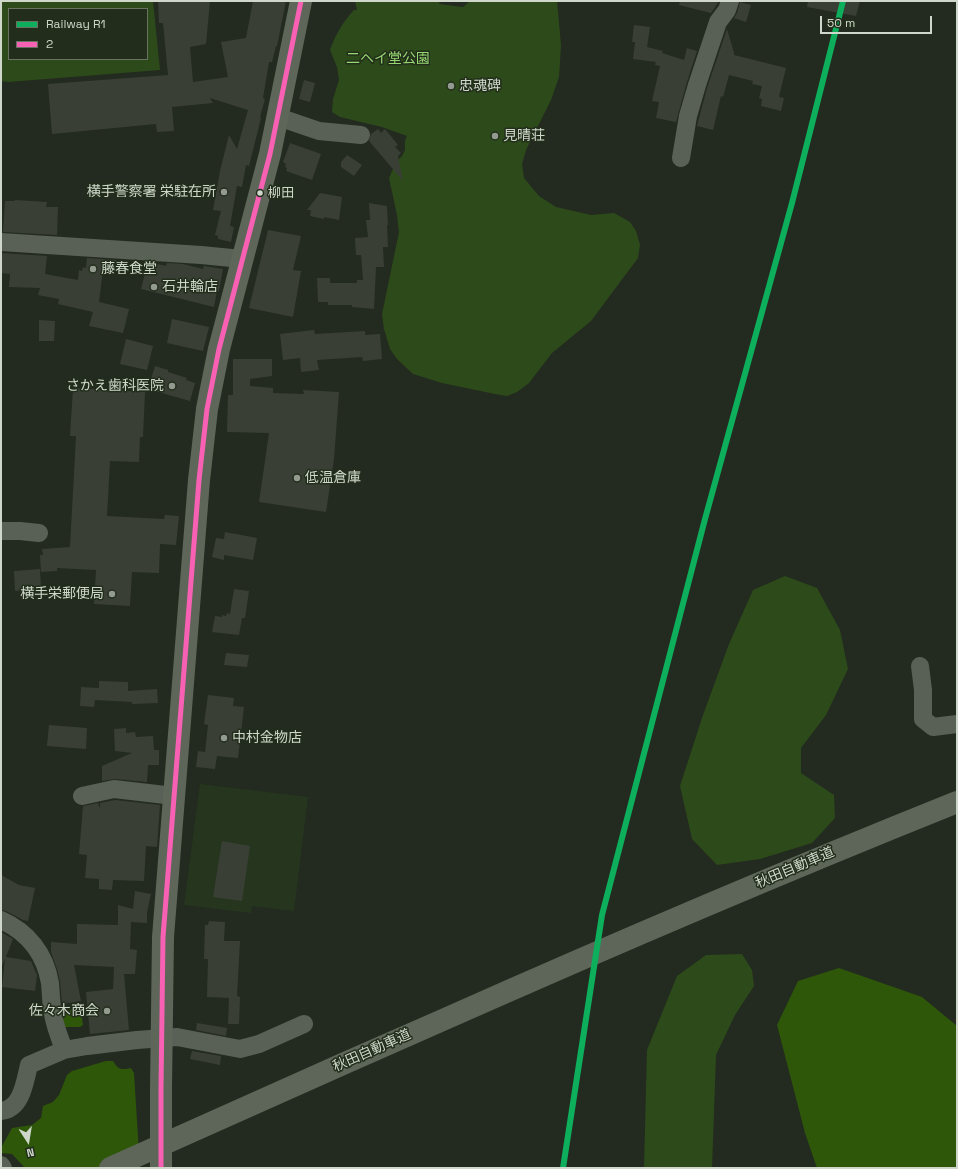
<!DOCTYPE html>
<html>
<head>
<meta charset="utf-8">
<style>
	body { margin:0 }
	#map { position:relative; width:958px; height:1169px; overflow:hidden; background:#232a1f; font-family:"Space Grotesk",sans-serif }
	canvas { display:block }
	.frame { position:absolute; inset:0; border:2px solid #cfd7cb; pointer-events:none }
	.legend { position:absolute; left:8px; top:8px; width:140px; height:52px; box-sizing:border-box; background:#222e1b; border:1px solid #677261; margin:0; padding:5px 7px; list-style:none; font-size:12px; color:#cfd7cb }
	.legend li { display:flex; align-items:center; gap:8px; height:20px }
	.legend b { width:20px; border:1px solid #677261 }
	.north { position:absolute; left:8px; top:1121px; width:40px; height:40px; -webkit-text-stroke:3px #222e1b; paint-order:stroke; rotate:168deg; font-size:11px; font-weight:700; line-height:16px; text-align:center; color:#cfd7cb }
	.north::after { content:''; display:block; margin:auto; width:14px; height:18px; background:#cfd7cb; clip-path:polygon(50% 0,100% 100%,50% 72%,0 100%) }
	.scale { position:absolute; left:820px; top:16px; width:112px; height:18px; box-sizing:border-box; border:2px solid #cfd7cb; border-top:0; padding-left:5px; font-size:12px; line-height:14px; white-space:nowrap; color:#cfd7cb; -webkit-text-stroke:3px #222e1b; paint-order:stroke }
</style>
</head>
<body>
<div id="map">
<canvas width="958" height="1169"></canvas>
<div class="frame"></div>
<ul class="legend">
<li><b style="height:5px;background:#0daf5c"></b>Railway R1</li>
<li><b style="height:5px;background:#f860b3"></b>2</li>
</ul>
<div class="north">N</div>
<div class="scale">50 m</div>
</div>
<script>
const g = document.querySelector('canvas').getContext('2d');
g.lineJoin = 'round';
function fill(path, color) { g.fillStyle = color; g.fill(path, 'evenodd'); }
function strokePath(path, color, width, dash) { g.strokeStyle = color; g.lineWidth = width; g.lineCap = dash ? 'butt' : 'round'; g.setLineDash(dash || []); g.stroke(path); }
function label(font, color, halo, rows, align = 'center') {
  g.font = font + ' "Space Grotesk","Noto Sans JP",sans-serif'; g.lineWidth = 3; g.setLineDash([]); g.textBaseline = 'middle'; g.strokeStyle = halo; g.fillStyle = color; for (const [text, x, y, turn = 0] of rows) {
    g.save(); g.translate(x, y); g.rotate((+turn || 0) * Math.PI / 180); g.textAlign = isNaN(turn) ? turn : align; if (halo) g.strokeText(text, 0, 0); g.fillText(text, 0, 0); g.restore();
  }
}
fill(new Path2D(`
	M200 784 308 797 294 911 252 906 251 913 184 905Z`), '#26361e');
fill(new Path2D(`
	M1 1H153L160 70 8 82 1 81ZM9 9H147V59H9Z
	M355 1H440L439 4 463 7 470 1H557L561 45 559 77 551 100 526 150 522 164 524 178 539 196 556 207 591 215 614 213 630 222 636 231 640 245 638 258 591 321 552 353 529 383 517 392 507 396 495 394 442 383 413 374 397 359 390 349 384 329 382 314 399 232 397 215 389 178 396 162 402 156 405 150V141L407 136 382 127 340 117 332 112 333 99 339 80 337 67 330 50C336 34 342 23 354 10H357Z
	M785 576 817 588 840 630 848 669 826 715 801 748V773L834 795 835 818 812 843 760 859 717 865 692 839 680 786 703 715 729 644 753 590Z
	M742 954 752 970 754 986 735 1015 716 1055 712 1168H644L647 1050 677 976 706 955Z`), '#2d4b1a');
fill(new Path2D(`
	M839 968 922 997 957 1026V1168H817L805 1133 777 1025 798 981Z
	M72 1009H78L81 1012 83 1025 80 1027H64L61 1022 68 1012Z
	M106 1061H113C118 1070 122 1070 131 1068L134 1073 140 1168H25L12 1154 1 1153V1148L12 1128 32 1125 41 1118 43 1106 53 1102 59 1095 67 1075 72 1071Z`), '#2e570a');
fill(new Path2D(`
	M158 1H210L206 44 190 47 193 82 228 77 221 42 246 38 253 1H286L277 46H276L272 62H269L263 98 265 99 260 117 261 118 249 166 246 165 242 187 237 186 230 226 234 227 231 242 218 239V236L215 235 221 211 213 210 220 171 229 135 237 149 248 110 210 98 213 103 172 107 174 131 157 132 156 124 52 134 48 84 168 75 163 23H159Z
	M680 1H719L711 13 679 5Z
	M808 1H860L856 16 807 7Z
	M740 2 751 5 746 22 734 18 737 13Z
	M634 25 650 27 647 47 663 51 662 53 684 60 687 48 697 51 687 82 676 122 656 118 659 102 652 101 660 66 655 65 656 62 633 59 635 42H632Z
	M727 29 734 53V55L786 68 779 97 784 98 781 111 761 106 762 99 759 98 762 86 752 84 753 81 729 75 723 97 721 96 713 130 697 126 707 88Z
	M304 80 315 83 310 102 299 99Z
	M378 129 381 133 385 129 398 145 395 147 401 153 398 156 403 181 369 141 371 134Z
	M290 143 321 154 312 180 286 171 287 168 285 167 286 164 283 162Z
	M347 155 362 165 354 176 341 167V162Z
	M320 193 342 197 339 220 324 217V219L310 216 311 210H307Z
	M15 200 47 202 46 207H58L57 235 3 232 5 201H15Z
	M369 203 387 206 388 225H387L388 247H383L384 267H376L374 309 352 307V305H328V302H318L317 278H330V283H357V280H363L361 255H356L355 238 368 237 366 220H370Z
	M268 230 301 236 293 270 301 271 293 317 249 308Z
	M1 253 47 256 45 274 78 280 79 270 82 271 83 267 86 268 87 258 116 260 114 272 103 270 99 302 129 309 123 333 89 326 93 312 58 304 59 299 38 295 40 288 9 287 10 274 1 273Z
	M148 262 166 266 167 263 183 264 203 269 204 266 223 269 219 291H217L214 307 141 289Z
	M172 319 209 327 203 351 167 343Z
	M39 320 55 321 54 341H39Z
	M314 330 315 334 365 331V335L380 334 382 359 363 361 362 357 317 360 319 370 301 372 300 358 283 360 280 334Z
	M126 339 153 346 147 370 120 364Z
	M233 359H272V376L250 379V386L273 388V393L304 394 303 390 339 392 334 459 326 512 259 502 269 433 227 432 228 395H233Z
	M155 366 168 370V372L187 378 186 380 195 383 190 401 148 389Z
	M73 388 145 392 143 437H140L139 462 110 461 107 516 164 519 165 515 179 516 176 545 160 544 159 573 132 572 130 606 94 604 96 570 57 568V571L41 572 40 555H43L42 549 70 547 76 436H70Z
	M225 532 257 538 253 560 224 555V560L212 557 216 538 224 539Z
	M40 569 41 589 15 591 14 571Z
	M234 589 249 591 245 618H242L239 635 212 632 215 616 222 617V615L226 616 227 613 230 614Z
	M226 653 249 655 247 667 224 665Z
	M99 681 128 682V691L157 689 158 703 132 704V702L95 700 94 707 80 706 81 687 99 688Z
	M208 695 234 698 233 706 244 707 238 758 217 756 215 769 196 767 198 751 205 752 208 725 204 724Z
	M49 725 87 728 86 749 47 746Z
	M126 728V733L135 732 136 737 153 736 154 750H159V765H148L147 782 115 779 102 781V766L132 753 115 751 114 729Z
	M115 800 160 805 157 847 146 846 144 881 113 880 112 890 99 889V879L85 878 87 855 79 854 83 806 98 803 100 809V803Z
	M222 841 250 846 242 901 213 897Z
	M1 875 19 885 35 888 28 921 23 920 6 911 1 910Z
	M135 891 151 894 147 912V923L131 922 130 949 137 950 135 974H124L129 1030 90 1034 86 992 113 989 114 967 74 965 81 1001 62 1004 60 981 57 969 51 952V942L77 944V924L118 925V905L133 909Z
	M209 921 225 922 224 941H240L237 996 240 997 239 1024H228L229 998 207 997 208 959H204L205 925H208Z
	M1 932 13 939 6 957 31 961 37 975 35 991 2 987 5 959 1 968Z
	M197 1023 227 1028 226 1036 196 1030Z
	M192 1051 221 1056 220 1065 190 1059Z`), '#3a3f36');
strokePath(new Path2D(`
	M278 117 319 131 361 135
	M681 158 688 116 697 85 718 22 727 10 730 1
	M1 242 201 255 242 259
	M1 531H20L39 533
	M920 666 923 690V719L933 727 957 724
	M82 796 114 789 174 796
	M1 920C28 932 45 954 50 983 51 994 51 1004 53 1014 55 1027 60 1038 64 1050
	M1 1111C22 1109 25 1081 29 1065L64 1050 87 1046 137 1040 177 1037 240 1049 259 1044 304 1024
	M1 1165 3 1168`), '#596055', 18);
strokePath(new Path2D(`
	M110 1168C221 1118 333 1068 445 1019 614 944 785 871 957 802
	M161 1168V1088L163 937 199 480 207 409 219 349 270 154 301 1`), '#5d6658', 22);
strokePath(new Path2D(`
	M161 1168V1088L163 937 199 480 207 409 219 349 270 154 301 1`), '#f860b3', 5);
strokePath(new Path2D(`
	M563 1168 602 915 705 519 792 203 843 1`), '#0daf5c', 6);
for (const [x, y, r, color] of [
	[451,86,4,"#939a8f"],
	[495,136,4,"#939a8f"],
	[224,192,4,"#939a8f"],
	[260,193,3.5,"#cfd7cb"],
	[93,269,4,"#939a8f"],
	[154,287,4,"#939a8f"],
	[172,386,4,"#939a8f"],
	[297,478,4,"#939a8f"],
	[112,594,4,"#939a8f"],
	[224,738,4,"#939a8f"],
	[107,1011,4,"#939a8f"]
]) { const dot = new Path2D(); dot.arc(x, y, r, 0, 2 * Math.PI); g.fillStyle = color; g.fill(dot); strokePath(dot, '#222e1b', 1.5); }
label('13px', '#cfd7cb', '#222e1b', [
	["柳田",268,193]
], 'left');
label('14px', '#97d772', '#222e1b', [
	["二ヘイ堂公園",388,59]
]);
label('14px', '#cfd7cb', '#222e1b', [
	["忠魂碑",459,86],
	["見晴荘",503,136],
	["横手警察署 栄駐在所",216,192,"right"],
	["藤春食堂",101,269],
	["石井輪店",162,287],
	["さかえ歯科医院",164,386,"right"],
	["低温倉庫",305,478],
	["横手栄郵便局",104,594,"right"],
	["中村金物店",232,738],
	["佐々木商会",99,1011,"right"]
], 'left');
label('14px', '#cfd7cb', '#222e1b', [
	["秋田自動車道",795,868,-23],
	["秋田自動車道",372,1051,-24]
]);
</script>
</body>
</html>
